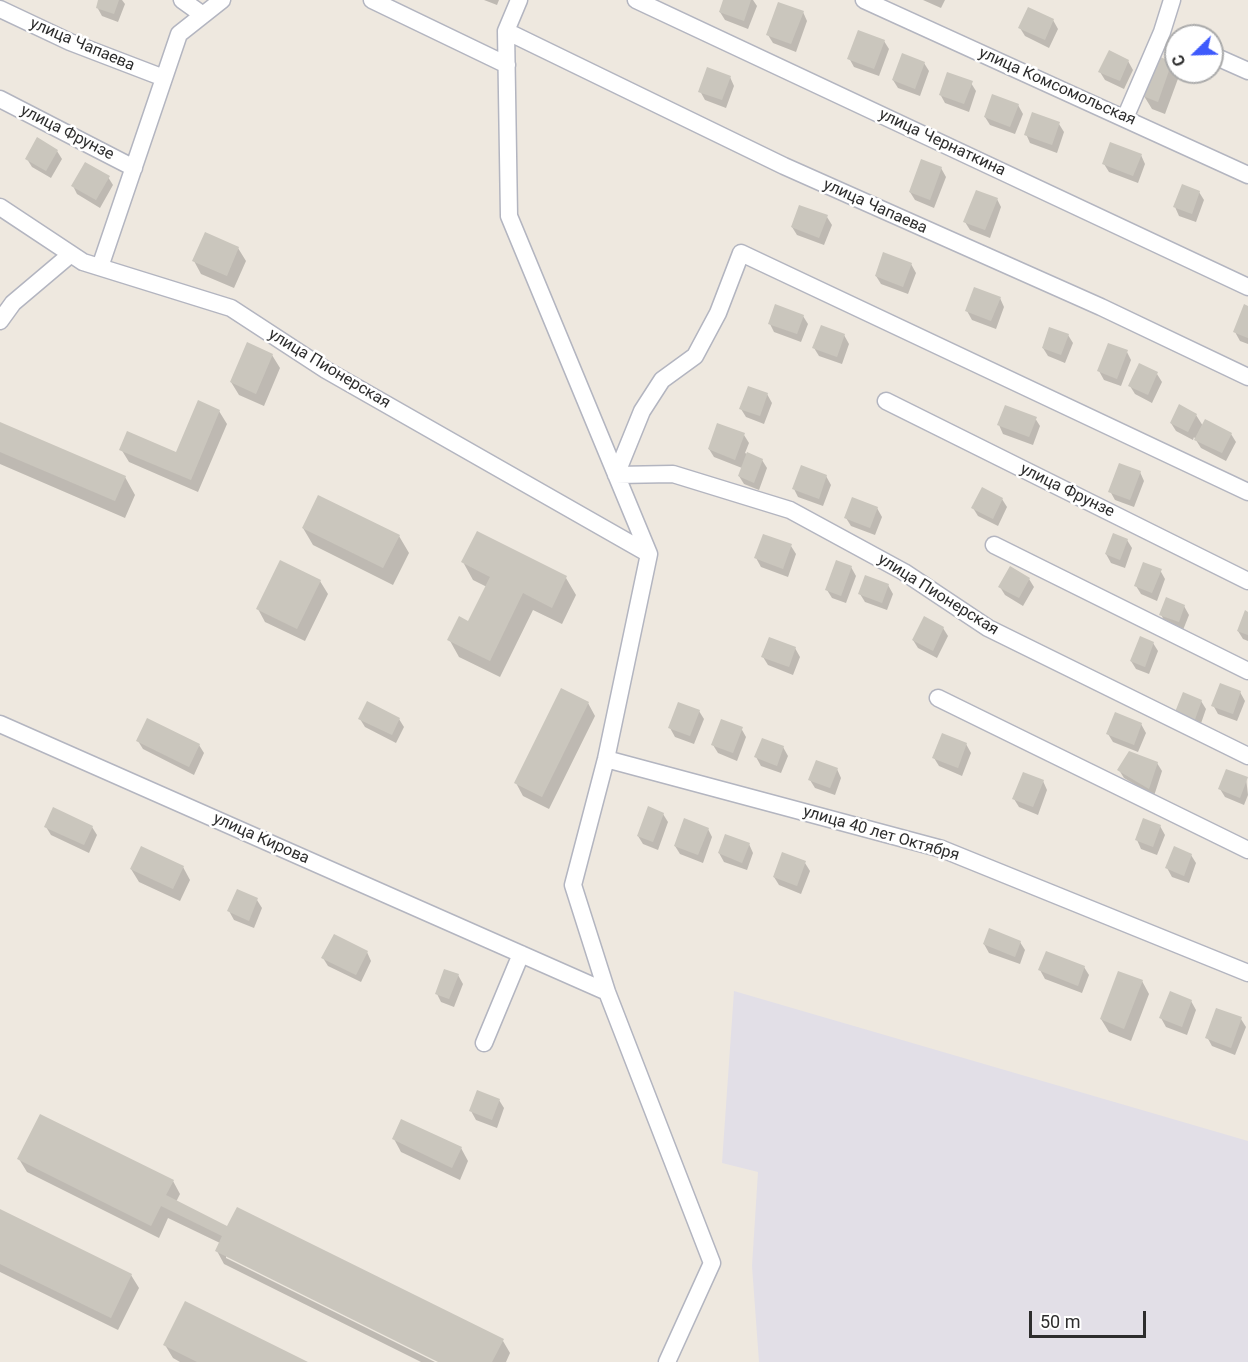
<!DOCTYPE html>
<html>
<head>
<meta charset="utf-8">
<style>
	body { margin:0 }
	#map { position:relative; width:1248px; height:1362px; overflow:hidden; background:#eee8df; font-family:Roboto,sans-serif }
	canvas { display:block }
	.north { position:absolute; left:1164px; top:24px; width:60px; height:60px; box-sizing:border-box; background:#fff; border:2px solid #ababab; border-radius:50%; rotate:247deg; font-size:16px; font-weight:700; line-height:24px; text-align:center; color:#2d2d2d }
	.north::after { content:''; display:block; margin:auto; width:21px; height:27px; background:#3e5afc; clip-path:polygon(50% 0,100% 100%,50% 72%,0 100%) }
	.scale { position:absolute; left:1029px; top:1311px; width:117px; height:27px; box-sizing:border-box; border:3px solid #2d2d2d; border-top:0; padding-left:8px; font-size:18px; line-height:21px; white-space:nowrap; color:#2d2d2d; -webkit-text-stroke:4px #fff; paint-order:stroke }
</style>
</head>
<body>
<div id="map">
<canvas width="1248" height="1362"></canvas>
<div class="north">С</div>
<div class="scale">50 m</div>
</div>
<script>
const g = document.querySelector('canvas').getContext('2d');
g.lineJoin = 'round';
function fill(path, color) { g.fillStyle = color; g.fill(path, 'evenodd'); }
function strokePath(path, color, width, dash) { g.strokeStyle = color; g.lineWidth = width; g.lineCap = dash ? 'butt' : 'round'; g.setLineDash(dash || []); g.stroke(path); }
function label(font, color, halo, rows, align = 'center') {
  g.font = font + ' Roboto,sans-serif'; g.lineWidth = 5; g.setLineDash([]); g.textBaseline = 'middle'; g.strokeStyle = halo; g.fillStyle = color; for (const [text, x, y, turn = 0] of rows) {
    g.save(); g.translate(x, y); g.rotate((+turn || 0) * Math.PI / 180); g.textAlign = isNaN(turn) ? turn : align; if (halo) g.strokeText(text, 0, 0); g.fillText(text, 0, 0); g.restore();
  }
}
fill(new Path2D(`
	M734 991 1248 1141V1362H759L752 1266 758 1172 722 1163Z`), '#e2dfe7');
fill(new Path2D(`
	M100 0H122L125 4 118 22 102 16 97 7Z
	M484 0H499L497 5Z
	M725 0H753L757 6 748 29 725 20 720 12Z
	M923 0H945L941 8Z
	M803 12 807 21 796 52 773 43 768 35Z
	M1053 20 1058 29 1049 48 1025 36 1020 28Z
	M884 41 889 49 879 76 854 67 849 58Z
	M1128 61 1133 70 1124 89 1105 80 1100 72Z
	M924 63 929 71 920 96 898 88 893 80Z
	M1171 63 1179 76 1165 114 1152 109 1144 96Z
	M730 77 734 86 726 108 705 100 700 91Z
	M971 83 976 91 969 112 945 103 940 94Z
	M1018 105 1023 114 1015 134 990 125 985 117Z
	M1059 124 1064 132 1057 153 1030 143 1026 134Z
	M57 151 62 159 51 178 32 167 27 159Z
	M1141 155 1145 164 1138 183 1109 172 1104 164Z
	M941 168 946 177 934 208 915 200 910 192Z
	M108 177 113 185 100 208 77 194 73 186Z
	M1199 192 1204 200 1196 222 1179 216 1175 207Z
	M997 199 1001 207 990 238 970 230 965 222Z
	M827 217 832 225 824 245 797 235 792 227Z
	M238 248 246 261 234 288 201 274 194 261Z
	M911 264 916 273 908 294 881 284 876 276Z
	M1000 298 1004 307 996 329 972 320 967 311Z
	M1248 307V344L1240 341 1235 332Z
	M803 316 808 324 801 342 774 332 770 324Z
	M844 335 849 344 842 364 819 356 814 348Z
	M1068 335 1073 343 1065 363 1048 356 1043 348Z
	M1127 352 1131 360 1121 386 1104 380 1099 371Z
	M272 355 280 368 264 406 239 395 231 382Z
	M1157 374 1162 382 1152 403 1135 394 1130 386Z
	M767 394 772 403 764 424 746 417 741 409Z
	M1179 406 1196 415 1203 426 1231 434 1236 442 1226 461 1201 448 1194 437 1193 440 1176 431 1171 423Z
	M219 411 227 424 198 492 129 462 121 449 177 454Z
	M1035 418 1040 426 1033 445 1003 434 999 425Z
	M0 424 125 477 135 495 125 518 0 464Z
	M744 435 749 443 745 453 762 460 767 468 759 490 744 484 739 476 742 468 714 457 709 449Z
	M1140 472 1144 481 1134 507 1115 500 1110 491Z
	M826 476 831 485 823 506 798 497 794 489Z
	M1002 499 1007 507 998 526 978 516 973 508Z
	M877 508 882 517 875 535 851 526 846 518Z
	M303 528 399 536 409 553 393 585 313 545Z
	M1127 540 1132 548 1125 568 1111 563 1106 554Z
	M791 546 796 554 788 577 761 567 756 558Z
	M463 562 566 578 576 595 562 624 533 610 500 677 459 657 449 639 469 623 487 587 473 580Z
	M851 567 856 576 846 603 832 598 827 590Z
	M1160 570 1165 579 1157 601 1141 594 1136 586Z
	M1029 579 1034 587 1023 606 1005 595 1000 587Z
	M320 581 328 594 305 641 265 622 258 609Z
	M888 585 893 594 887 610 865 602 860 594Z
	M1184 606 1189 615 1183 630 1165 623 1161 614Z
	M1248 613V641L1243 639 1238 631Z
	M943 628 948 636 937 658 918 648 913 640Z
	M1153 643 1158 651 1149 674 1136 669 1131 661Z
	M795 648 800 657 793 675 768 665 763 657Z
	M1240 692 1245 701 1237 721 1218 714 1213 705Z
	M1201 701 1206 709 1198 732 1180 725Z
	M588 703 595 716 549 809 523 796 516 783Z
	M699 711 704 719 694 744 675 737 670 728Z
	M360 719H399L404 727 396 743 365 727Z
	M1141 724 1146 733 1138 752 1113 742 1108 734Z
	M741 728 746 737 737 761 718 753 713 745Z
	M138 741 199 745 204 753 194 775 143 749Z
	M966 744 971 753 962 776 939 766 934 758Z
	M783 747 788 756 781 773 761 766 756 757Z
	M1157 763 1162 771 1154 796 1124 778 1119 770Z
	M837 769 841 778 835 795 815 788 810 780Z
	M1246 778 1248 795 1244 805 1225 797 1220 789Z
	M1043 781 1047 790 1038 815 1019 807 1014 799Z
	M663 814 668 822 658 850 643 844 638 836Z
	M1160 826 1165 835 1157 855 1141 849 1137 840Z
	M46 827H92L97 835 89 853 51 835Z
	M708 829 712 837 703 863 680 854 675 846Z
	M749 844 753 853 747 870 724 862 719 853Z
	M1191 855 1196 863 1189 883 1172 877 1167 868Z
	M805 863 810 871 801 894 779 885 774 877Z
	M183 867 190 880 180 901 139 882 131 869Z
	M238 891 257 900 262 908 254 928 234 920 229 911Z
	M1020 942 1025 950 1020 964 989 953 984 944Z
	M367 952 371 961 361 982 328 966 323 958Z
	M1084 967 1089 975 1082 993 1045 979 1040 970Z
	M458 975 463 984 454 1007 441 1002 437 994Z
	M1142 981 1149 994 1131 1041 1109 1032 1101 1019Z
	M1191 1001 1196 1010 1187 1035 1166 1027 1161 1018Z
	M1241 1019 1246 1027 1235 1055 1212 1046 1207 1037Z
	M499 1100 504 1108 497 1128 476 1120 471 1111Z
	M394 1139 461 1148 468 1161 460 1180 401 1152Z
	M19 1159 173 1181 180 1194 176 1202 228 1228 503 1341 510 1353 506 1362H441L226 1254V1258L435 1362H421L224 1264 217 1251 220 1243 168 1218 159 1238 27 1172Z
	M0 1210 131 1275 139 1288 118 1330 0 1272Z
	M165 1345 305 1362H180L173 1358Z`), '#0003');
fill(new Path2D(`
	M98 0H119L114 14 96 8Z
	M723 0H751L744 21 719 12Z
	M778 2 804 11 791 44 766 35Z
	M1028 7 1054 19 1045 40 1018 28Z
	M858 30 885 40 874 69 847 59Z
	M1109 50 1129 60 1120 81 1098 72Z
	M902 53 925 62 915 89 892 80Z
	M1158 56 1172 62 1158 102 1143 96Z
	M707 67 731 76 722 100 698 92Z
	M947 72 973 81 964 104 939 95Z
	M992 94 1019 104 1010 127 984 117Z
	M1032 112 1060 122 1052 145 1024 135Z
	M37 137 58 150 46 171 25 159Z
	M1110 142 1142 154 1133 176 1102 164Z
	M921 159 942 167 930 200 909 192Z
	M85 162 110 176 96 200 71 186Z
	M1182 184 1200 191 1192 214 1173 207Z
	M976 190 998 198 985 230 963 222Z
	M799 205 828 215 819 238 791 227Z
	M205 232 239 247 227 276 192 261Z
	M883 252 912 263 903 287 875 276Z
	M974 287 1001 297 991 321 965 311Z
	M775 304 804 315 797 334 768 324Z
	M1244 304 1248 306V338L1233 332Z
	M821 325 845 334 837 357 812 348Z
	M1049 327 1069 334 1061 355 1042 348Z
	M247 342 273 354 256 394 230 382Z
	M1108 343 1128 350 1117 379 1097 371Z
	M1139 363 1158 372 1148 395 1128 386Z
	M748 386 768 393 760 416 739 409Z
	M198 400 220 410 191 480 119 450 127 431 176 452Z
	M1179 404 1197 414 1188 432 1170 423Z
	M1005 405 1037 417 1029 437 997 425Z
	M1205 419 1232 433 1222 453 1194 440Z
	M0 422 126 476 115 501 0 452Z
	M717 423 745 433 735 460 708 449Z
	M747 452 763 459 754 483 738 476Z
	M1119 463 1141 471 1130 500 1108 492Z
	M801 465 827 475 819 499 792 489Z
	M982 487 1003 498 993 519 971 508Z
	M318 495 400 535 383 568 302 528Z
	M852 497 878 507 870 528 844 518Z
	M477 531 567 576 552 608 523 593 490 661 447 640 459 616 468 621 490 577 461 562Z
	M1113 533 1128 539 1120 560 1105 554Z
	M763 534 792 544 783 569 754 558Z
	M280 560 321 580 297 629 256 609Z
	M836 560 852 566 841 596 825 590Z
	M1143 562 1162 569 1152 593 1134 586Z
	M1010 566 1030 578 1019 598 998 587Z
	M865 575 889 584 882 603 858 594Z
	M1166 597 1185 605 1179 622 1159 615Z
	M1245 610 1248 612V635L1237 631Z
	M924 616 944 627 933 651 912 640Z
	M1140 636 1154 642 1145 667 1130 661Z
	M769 637 796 647 789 667 761 657Z
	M1220 683 1241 691 1233 714 1211 706Z
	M561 688 589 702 542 797 514 783Z
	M1183 692 1202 700 1193 725 1173 717Z
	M367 701 400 718 392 735 358 719Z
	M678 702 700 710 690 736 668 728Z
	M1115 712 1142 723 1134 745 1106 734Z
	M147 718 200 744 189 767 136 741Z
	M721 719 743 727 733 753 711 745Z
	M942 733 967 743 958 768 932 758Z
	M762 738 784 746 777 766 754 757Z
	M1129 751 1158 762 1149 789 1117 770Z
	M816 760 838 768 830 788 808 780Z
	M1226 769 1248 777 1240 798 1218 789Z
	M1023 772 1044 780 1033 807 1012 799Z
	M648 806 664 813 653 842 637 836Z
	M53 807 93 826 84 845 44 827Z
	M684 818 709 828 698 855 674 846Z
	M1143 818 1161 825 1153 847 1135 840Z
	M725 834 750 843 742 863 718 853Z
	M141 846 184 866 173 889 130 869Z
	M1174 846 1192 854 1184 876 1165 868Z
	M782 852 806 861 797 886 773 877Z
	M237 889 258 898 249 921 227 911Z
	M989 928 1021 941 1015 957 983 944Z
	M334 934 368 951 356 975 321 958Z
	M1046 951 1085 966 1078 986 1038 970Z
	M444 969 459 974 449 999 435 994Z
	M1118 971 1143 980 1124 1029 1100 1019Z
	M1170 991 1192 1000 1182 1027 1159 1018Z
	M1216 1008 1242 1017 1231 1048 1205 1038Z
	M477 1090 500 1099 492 1120 469 1111Z
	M40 1114 174 1180 166 1195 227 1226 237 1207 504 1339 492 1362H438L215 1251 222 1236 161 1206 151 1226 17 1159Z
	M401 1119 462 1147 452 1168 392 1139Z
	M0 1209 132 1274 111 1318 0 1264Z
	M185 1301 308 1362H197L163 1345Z`), '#cac6bd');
const minor = new Path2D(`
	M182 0 203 15
	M372 0 507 65
	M519 0 506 31 509 216 649 554 606 759 573 885 607 992 712 1263 667 1362
	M636 0 1248 287
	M864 0 1248 175
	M0 9 70 42 164 78
	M506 31 784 166 1101 307 1248 377
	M1212 55 1248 71
	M0 99 134 168
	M1125 118 1162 32 1172 0
	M0 207 83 262 231 308 326 370 649 554
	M100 267 179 34 222 0
	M0 321 13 303 71 254
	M886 401 1248 581
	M1248 492 741 253 718 313 695 356 662 380 642 411 616 475 673 474 790 510 904 572 988 628 1248 756
	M994 545 1248 671
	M938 698 1248 850
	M0 724 607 992
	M606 759 942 849 1248 973
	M484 1043 521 954`);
strokePath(minor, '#b3b5c0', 19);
strokePath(minor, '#fff', 16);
label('16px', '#2d2d2d', '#fff', [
	["улица Чапаева",82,45,23],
	["улица Комсомольская",1057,87,24],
	["улица Фрунзе",67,133,27],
	["улица Чернаткина",942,143,25],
	["улица Чапаева",875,207,24],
	["улица Пионерская",329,369,31],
	["улица Фрунзе",1067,491,26],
	["улица Пионерская",938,595,32],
	["улица 40 лет Октября",881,834,16],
	["улица Кирова",261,839,24]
]);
</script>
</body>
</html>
